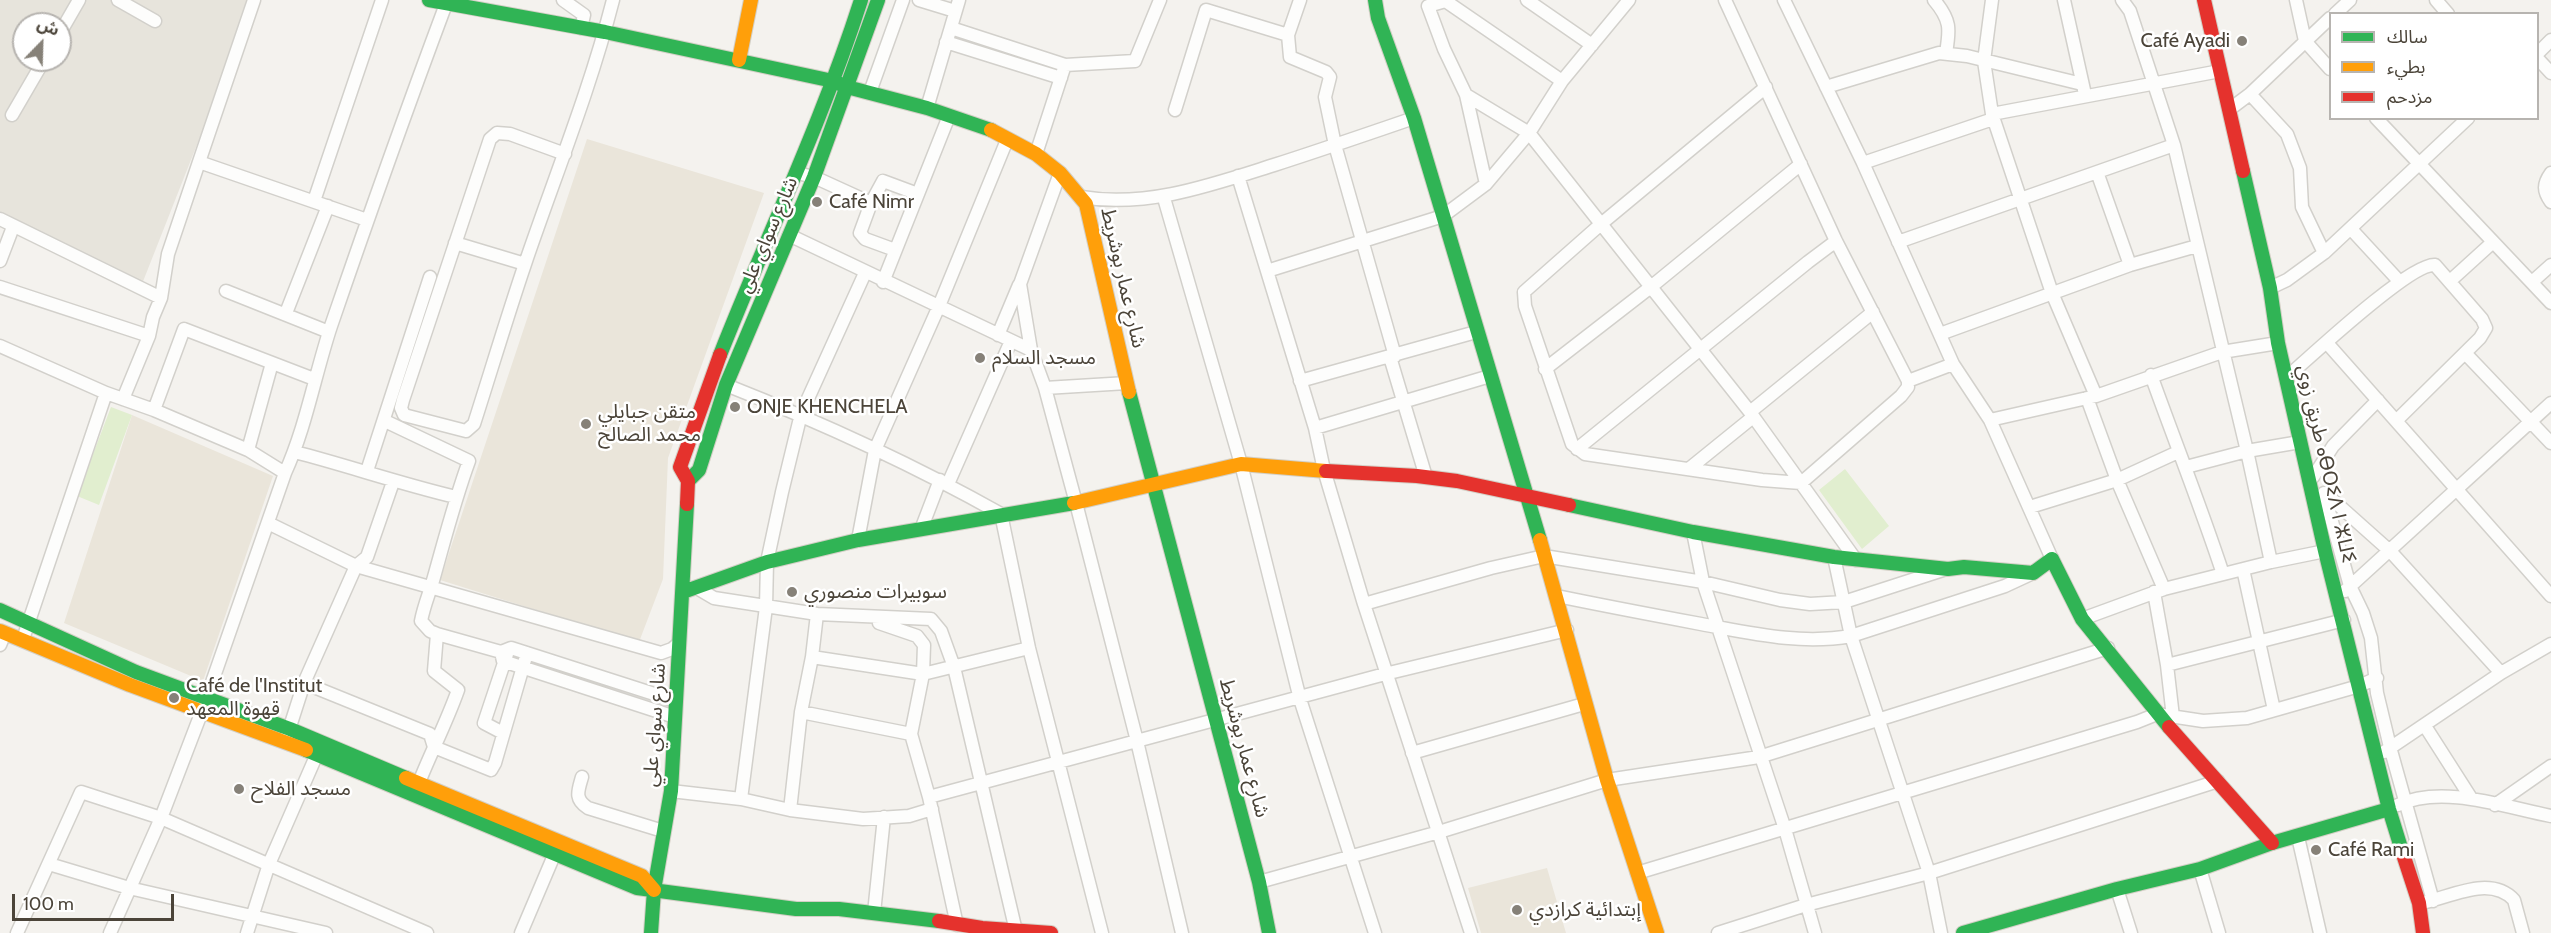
<!DOCTYPE html>
<html>
<head>
<meta charset="utf-8">
<style>
	body { margin:0 }
	#map { position:relative; width:2551px; height:933px; overflow:hidden; background:#f4f2ee; font-family:Cabin,"Noto Sans Arabic",sans-serif }
	canvas { display:block }
	.legend { position:absolute; left:2329px; top:12px; width:210px; height:108px; box-sizing:border-box; background:#fff; border:2px solid #b7b4b0; margin:0; padding:8px 10px; list-style:none; font-size:18px; color:#4b4439 }
	.legend li { display:flex; align-items:center; gap:12px; height:30px }
	.legend b { width:30px; border:2px solid #b7b4b0 }
	.north { position:absolute; left:12px; top:12px; width:60px; height:60px; box-sizing:border-box; background:#fff; border:2px solid #b7b4b0; border-radius:50%; rotate:23deg; font-size:16px; font-weight:700; line-height:24px; text-align:center; color:#4b4439 }
	.north::after { content:''; display:block; margin:auto; width:21px; height:27px; background:#868178; clip-path:polygon(50% 0,100% 100%,50% 72%,0 100%) }
	.scale { position:absolute; left:12px; top:894px; width:162px; height:27px; box-sizing:border-box; border:3px solid #4b4439; border-top:0; padding-left:8px; font-size:18px; line-height:21px; white-space:nowrap; color:#4b4439; -webkit-text-stroke:4px #fff; paint-order:stroke }
</style>
</head>
<body>
<div id="map">
<canvas width="2551" height="933"></canvas>
<ul class="legend">
<li><b style="height:8px;background:#30b455"></b>سالك</li>
<li><b style="height:8px;background:#ff9f0a"></b>بطيء</li>
<li><b style="height:8px;background:#e5322d"></b>مزدحم</li>
</ul>
<div class="north">ش</div>
<div class="scale">100 m</div>
</div>
<script>
const g = document.querySelector('canvas').getContext('2d');
g.lineJoin = 'round';
function fill(path, color) { g.fillStyle = color; g.fill(path, 'evenodd'); }
function strokePath(path, color, width, dash) { g.strokeStyle = color; g.lineWidth = width; g.lineCap = dash ? 'butt' : 'round'; g.setLineDash(dash || []); g.stroke(path); }
function label(font, color, halo, rows, align = 'center') {
  g.font = font + ' Cabin,"Noto Sans Arabic","Noto Sans Tifinagh",sans-serif'; g.lineWidth = 5; g.setLineDash([]); g.textBaseline = 'middle'; g.strokeStyle = halo; g.fillStyle = color; for (const [text, x, y, turn = 0] of rows) {
    g.save(); g.translate(x, y); g.rotate((+turn || 0) * Math.PI / 180); g.textAlign = isNaN(turn) ? turn : align; if (halo) g.strokeText(text, 0, 0); g.fillText(text, 0, 0); g.restore();
  }
}
fill(new Path2D(`
	M0 0H254L142 284 0 212ZM24 24H60V60H24Z`), '#e7e4dc');
fill(new Path2D(`
	M587 139 764 193 668 458 663 579 639 642 440 580Z
	M132 415 273 476 203 681 64 623Z
	M1547 868 1566 933H1481L1468 888Z`), '#eae5da');
fill(new Path2D(`
	M111 407 132 415 99 505 77 496Z
	M1845 469 1889 526 1862 549 1819 490Z`), '#e1eecf');
const street = new Path2D(`
	M118 0 155 21
	M254 0 199 162 367 220
	M563 0 584 15 581 28
	M919 0 955 11
	M1449 0 1428 6 1444 49 1466 95 1529 133 1750 412 1856 560
	M1527 0 1592 45
	M1725 0 1836 241 1908 381
	M1784 0 1863 163 1953 364 1990 420 2052 559
	M1934 0C1951 20 1950 29 1946 53
	M1992 0 1984 61 1992 114 2052 293 2096 396
	M2064 0 2084 90
	M2122 0 2130 11 2174 145 2247 451 2271 562
	M2296 0 2305 41 2330 69
	M2436 0 2448 14
	M1447 2 1562 81
	M2335 14 2350 0
	M951 28 1065 65
	M60 33 79 0
	M1288 35 1290 57 1326 72 1330 77 1325 97 1335 145 1395 356
	M946 42 1061 78
	M2538 53 2551 40
	M2538 59 2551 73
	M1766 87 1601 224 1524 292 1525 306 1572 444 1585 454 1762 480 1801 483 1901 396 1908 387V381L1953 364
	M1826 87 1939 53 1967 56 2082 84
	M870 92 903 0
	M2250 94 2287 134 2300 168 2302 207 2324 253
	M1466 95 1486 184
	M927 108 959 0
	M2230 109 2250 94 2330 18
	M1175 110 1206 10 1288 35 1300 0
	M1992 114 2220 71
	M12 115 44 60
	M2376 118 2551 303
	M565 154 510 134 497 133 490 139 403 400 401 408 404 415 466 431 474 424C491 371 507 317 525 264 555 176 590 90 613 0
	M1036 154 1065 65 1135 61 1160 0
	M1863 163 1993 119
	M2097 172 2130 265
	M797 173 814 177 871 203 860 233 865 239 895 250
	M1060 173 1020 284 1031 350 1045 388 1076 503 1137 741 1182 933
	M2551 173C2543 184 2543 191 2551 202
	M1238 176 1315 428 1324 470 1364 604 1471 933
	M1081 197C1147 208 1211 185 1274 165 1321 150 1367 134 1414 118
	M1164 198 1241 464 1300 699 1375 933
	M314 201 382 0
	M871 203 883 181 918 194
	M0 219 161 298 168 254 199 162
	M2351 229 2399 281
	M789 235 1031 350
	M1898 242 2174 145
	M455 243 525 264
	M0 261 13 227
	M1267 271 1443 216 1486 184 1529 133 1562 81 1629 0
	M2450 281 2493 242
	M883 282 949 116
	M2532 282 2551 265
	M0 287 149 336
	M2270 288 2287 280 2324 253 2468 118
	M226 291 329 332
	M286 313 328 206
	M1940 334 2130 265 2197 246
	M998 335 1019 285
	M2327 343 2551 596
	M0 346 106 393 154 410 248 450 285 473
	M2465 353 2551 443
	M1390 357 1426 477
	M1545 369 1652 286 1801 164
	M2151 375C2175 442 2201 507 2223 574
	M2286 378C2309 358 2411 262 2435 265L2482 319 2486 328 2480 338 2397 420
	M1300 381 1476 332
	M726 385C820 422 912 464 1001 514L1029 648 1102 933
	M1045 388 1127 383
	M2087 398 2117 480 2164 589
	M123 399 149 336 153 317 161 298
	M154 410 184 329 314 379
	M1750 412 1873 312
	M1990 420 2096 396 2222 352 2278 343
	M385 421 469 461C455 499 445 538 434 577 430 592 424 605 421 621L430 631 437 634 501 652 511 648 676 701
	M1315 428 1490 376
	M1577 449 1808 262 1836 241
	M248 450 272 363
	M295 452C349 466 401 484 456 497
	M2186 467 2247 451 2300 442
	M1690 468 1753 417
	M367 471 430 277
	M2313 477 2333 446 2378 400
	M948 484 1011 341
	M2324 493 2350 586 2363 613 2371 638 2377 693 2390 747 2433 901
	M2326 494 2391 552 2501 673
	M2030 507 2117 480 2178 452
	M268 523 356 566 661 653 672 649 679 643
	M922 527 940 480
	M1693 532 1703 582 1785 829 1815 933
	M858 540 875 450 939 306 1007 140
	M1834 557 1851 636 1929 873 1941 933
	M2243 569 2274 710
	M697 588 714 598 817 614
	M2345 591 2551 403
	M2154 592 2167 665 2173 717
	M1557 596C1605 606 1653 615 1701 624 1751 633 1800 645 1851 636L2005 586 2033 573
	M1364 604 1491 568 1544 556 1703 582 1780 600 1810 604 1844 602 1946 569
	M2082 619 2164 589 2271 562 2325 551
	M879 623 917 636 924 645 923 674 911 734 929 797 957 925
	M23 639 106 393
	M0 645 5 633
	M501 652 503 661 675 717
	M812 657 923 674 1029 648
	M2167 665 2344 620
	M304 683 430 734 434 747 491 770 495 763 527 653
	M801 712 911 734
	M2425 726 2471 798
	M503 733 484 723 507 654
	M287 736 304 683 356 566 367 557 393 482
	M2384 752 2501 673 2551 644
	M1412 753 1584 704
	M582 777C578 791 574 799 588 808L663 831
	M416 790C429 756 446 724 458 690L434 671 437 634
	M671 791 741 799 790 810 863 819 909 816 932 809
	M929 797 1385 674 1567 630
	M741 799 766 607 767 562 782 492 801 414 865 273
	M2398 805C2442 784 2505 807 2551 816
	M2495 805 2551 766
	M790 810 801 712 812 657 817 614 931 619 941 631 954 667 1016 931
	M2298 837 2320 933
	M49 864 129 888 326 933
	M2200 869 2219 933
	M1637 873 2137 722 2157 714 2203 721 2247 718 2359 686 2377 678
	M1259 882 1439 832 1607 780 1759 757 2108 648
	M2117 889 2131 933
	M2426 902C2452 896 2491 875 2514 900L2523 933
	M874 913 884 817
	M17 933 81 792 161 818 427 933
	M110 933 161 818 202 711 285 473C306 427 315 374 331 326 368 218 406 111 446 4
	M247 933 269 864 317 754
	M521 933 555 853
	M1718 933 1806 905 1929 873 2218 781`);
const fast = new Path2D(`
	M429 0 605 32 833 81 847 87 927 108 991 130
	M1375 0 1378 18 1414 118 1540 540
	M2243 171 2270 288 2278 343 2325 551 2389 809 2402 851
	M720 355C767 236 822 122 861 0
	M1129 392 1259 882 1269 933
	M688 481 699 470 726 385 814 177 878 0
	M1569 505 1693 532 1834 557 1948 569 1964 567 2033 573 2052 559 2082 619 2169 727
	M683 592 767 562 858 540 1074 503
	M0 610 136 672 290 729 406 778
	M306 750 637 888 796 909H839L939 921
	M651 933 654 890 671 791 687 504
	M1963 933 2117 889 2200 869 2272 843 2389 809`);
const slow = new Path2D(`
	M739 60 751 0
	M991 130 1036 154 1060 173 1086 204 1129 392
	M1074 503 1241 464 1326 471
	M1540 540 1607 780 1657 933
	M0 631 130 685 306 750
	M406 778 642 876 654 890`);
const jam = new Path2D(`
	M2204 0 2243 171
	M1326 471 1417 476 1457 481 1569 505
	M687 504 688 481 680 467 720 355
	M2169 727 2272 843
	M2402 851 2419 903 2423 933
	M939 921 982 928 1051 933`);
strokePath(street, '#d2d0cb', 15);
strokePath(fast, '#d3cfc5', 16);
strokePath(slow, '#d3cfc5', 16);
strokePath(jam, '#d3cfc5', 16);
strokePath(street, '#fdfdfc', 12);
strokePath(fast, '#30b455', 14);
strokePath(slow, '#ff9f0a', 14);
strokePath(jam, '#e5322d', 14);
for (const [x, y, r, color] of [
	[2242,41,6,"#868178"],
	[817,202,6,"#868178"],
	[980,358,6,"#868178"],
	[735,407,6,"#868178"],
	[586,424,6,"#868178"],
	[792,592,6,"#868178"],
	[174,698,6,"#868178"],
	[239,789,6,"#868178"],
	[2316,850,6,"#868178"],
	[1517,910,6,"#868178"]
]) { const dot = new Path2D(); dot.arc(x, y, r, 0, 2 * Math.PI); g.fillStyle = color; g.fill(dot); strokePath(dot, '#fff', 2); }
label('20px', '#4b4439', '#fff', [
	["Café Ayadi",2230,41,"right"],
	["Café Nimr",829,202],
	["مسجد السلام",992,358],
	["ONJE KHENCHELA",747,407],
	["متقن جبايلي",598,412],
	["محمد الصالح",598,435],
	["سوبيرات منصوري",804,592],
	["Café de l'Institut",186,686],
	["قهوة المعهد",186,709],
	["مسجد الفلاح",251,789],
	["Café Rami",2328,850],
	["إبتدائية كرازدي",1529,910]
], 'left');
label('20px', '#4b4439', '#fff', [
	["شارع سواي علي",768,235,-67],
	["شارع عمار بوشريط",1123,278,77],
	["طريق زوي ⴰⴱⵔⵉⴷ ⵏ ⵣⵡⵉ",2326,464,77],
	["شارع سواي علي",655,725,-86],
	["شارع عمار بوشريط",1244,748,75]
]);
</script>
</body>
</html>
